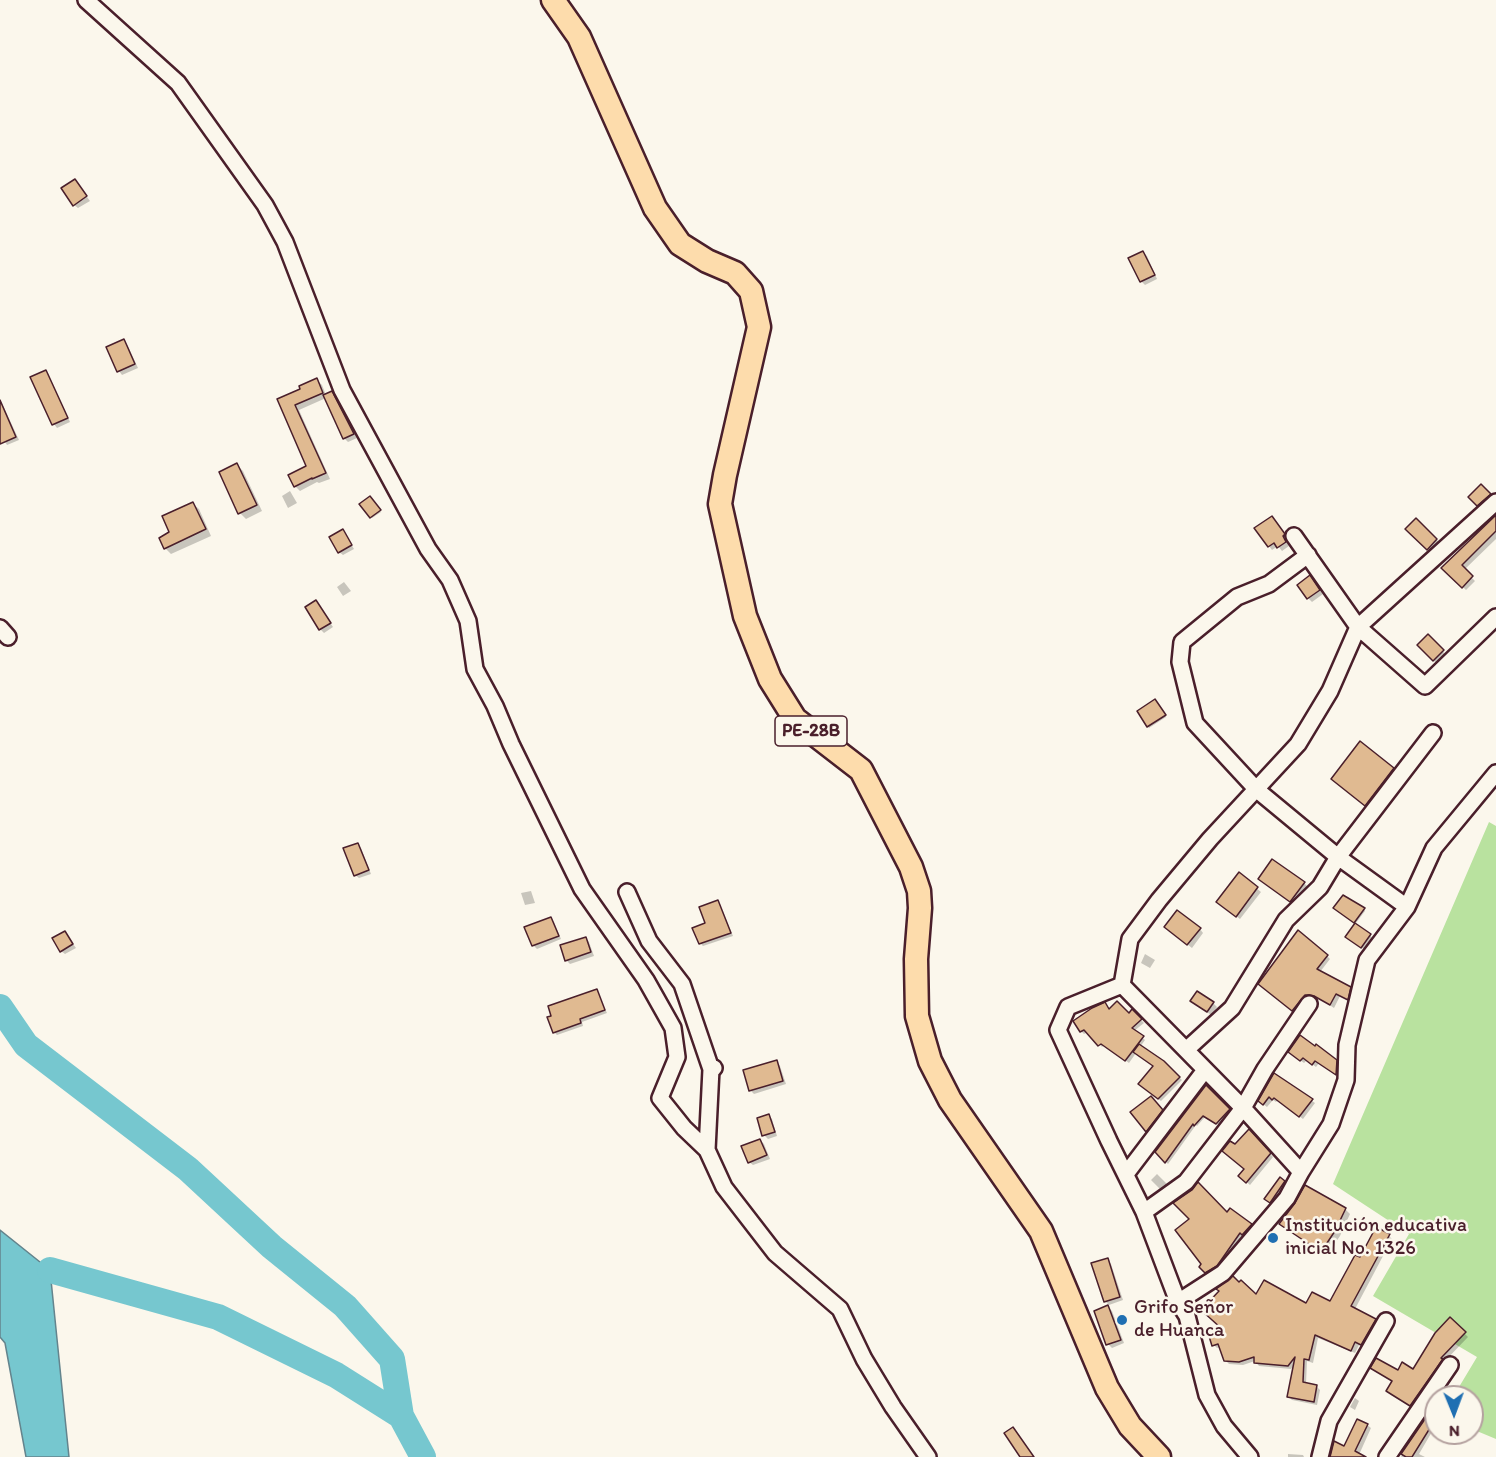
<!DOCTYPE html>
<html>
<head>
<meta charset="utf-8">
<style>
	body { margin:0 }
	#map { position:relative; width:1496px; height:1457px; overflow:hidden; background:#fbf7ec; font-family:Itim,sans-serif }
	canvas { display:block }
	.north { position:absolute; left:1424px; top:1385px; width:60px; height:60px; box-sizing:border-box; background:#fbf7ec; border:2px solid #b4a19f; border-radius:50%; rotate:179deg; font-size:16px; font-weight:700; line-height:24px; text-align:center; color:#4a1f2b }
	.north::after { content:''; display:block; margin:auto; width:21px; height:27px; background:#1f6fb2; clip-path:polygon(50% 0,100% 100%,50% 72%,0 100%) }
</style>
</head>
<body>
<div id="map">
<canvas width="1496" height="1457"></canvas>
<div class="north">N</div>
</div>
<script>
const g = document.querySelector('canvas').getContext('2d');
g.lineJoin = 'round';
function fill(path, color) { g.fillStyle = color; g.fill(path, 'evenodd'); }
function strokePath(path, color, width, dash) { g.strokeStyle = color; g.lineWidth = width; g.lineCap = dash ? 'butt' : 'round'; g.setLineDash(dash || []); g.stroke(path); }
function label(font, color, halo, rows, align = 'center') {
  g.font = font + ' Itim,sans-serif'; g.lineWidth = 5; g.setLineDash([]); g.textBaseline = 'middle'; g.strokeStyle = halo; g.fillStyle = color; for (const [text, x, y, turn = 0] of rows) {
    g.save(); g.translate(x, y); g.rotate((+turn || 0) * Math.PI / 180); g.textAlign = isNaN(turn) ? turn : align; if (halo) g.strokeText(text, 0, 0); g.fillText(text, 0, 0); g.restore();
  }
}
fill(new Path2D(`
	M1489 822 1496 826V1439L1472 1429V1397H1453L1477 1357 1373 1296 1409 1234 1333 1184Z`), '#b9e29f');
const water = new Path2D(`
	M0 1230 50 1270 69 1457H26L5 1343 0 1337Z`);
fill(water, '#76c7cf');
strokePath(water, '#64848d', 1.5);
fill(new Path2D(`
	M75 181 90 201 78 208 74 205Z
	M1143 252 1147 256 1157 279 1145 285 1141 281Z
	M123 341 127 344 138 368 122 375 119 371 108 348Z
	M46 372 49 376 70 422 57 428 54 424 32 378Z
	M317 380 322 385 326 395 332 393 336 397 357 438 348 442 344 438 326 398 299 410 330 479 319 483 317 482 300 491 295 486 308 466 279 400 302 390Z
	M0 399 19 440 7 445 0 433Z
	M237 465 243 471 262 511 246 519 240 513 221 473Z
	M1481 486 1493 498 1481 509 1470 497Z
	M290 491 297 503 288 508 282 496Z
	M370 498 381 512 372 518 362 504Z
	M192 503 199 509 211 536 171 554 165 548 171 533Z
	M1496 518V539L1464 570 1475 581 1466 590 1443 568Z
	M1416 520 1440 543 1431 552 1407 529Z
	M1275 521 1288 539 1286 541 1289 546 1282 551 1278 546 1272 550 1269 546Z
	M343 531 354 549 343 555 339 552Z
	M1313 581 1323 594 1312 602 1308 598Z
	M344 582 351 591 343 596 337 587Z
	M316 602 333 627 324 633 320 629Z
	M1428 636 1446 655 1437 664 1419 645Z
	M1156 702 1166 717 1149 728 1139 712Z
	M1393 769 1397 773 1370 808 1337 782Z
	M358 844 361 848 371 874 359 878 355 875Z
	M1239 874 1261 892 1240 919 1222 905Z
	M1304 883 1310 889 1297 907 1266 884Z
	M531 891 535 903 525 905 521 893Z
	M717 902 720 905 733 936 703 946 700 943Z
	M1335 908 1364 909 1365 911 1356 923Z
	M551 918 554 922 561 939 537 949 533 945Z
	M1200 929 1203 933 1192 948 1170 931Z
	M65 933 76 948 65 954 61 951Z
	M1370 935 1373 939 1365 950 1351 940Z
	M586 939 589 942 594 956 570 964 566 960Z
	M1145 954 1155 960 1150 968 1141 963Z
	M1327 956 1330 959 1320 972 1350 988 1353 991 1351 1002 1340 996 1334 1008 1319 998H1309L1296 1013 1263 987Z
	M596 991 607 1013 582 1022 583 1026 557 1035 554 1032Z
	M1213 1003 1217 1007 1211 1015 1196 1004Z
	M1109 1010 1129 1015 1132 1011 1144 1023 1134 1031 1145 1040 1140 1047 1163 1062 1182 1080 1161 1101 1143 1087 1154 1067 1136 1053 1129 1063 1104 1045 1102 1047 1088 1032 1084 1034 1081 1031Z
	M1293 1055 1336 1061 1339 1065V1076L1319 1063 1316 1067 1307 1060 1304 1063Z
	M777 1062 780 1066 786 1084 754 1094 750 1090Z
	M1275 1075 1315 1103 1303 1119 1278 1100 1276 1102 1273 1100 1267 1107 1263 1104Z
	M1206 1087 1231 1112 1219 1125 1205 1117 1197 1126 1196 1125 1168 1164 1157 1152Z
	M1154 1101 1165 1114 1150 1134 1132 1112Z
	M769 1116 772 1119 777 1136 768 1139 764 1135Z
	M1249 1131 1273 1157 1250 1185 1240 1176 1245 1169 1235 1146Z
	M760 1140 764 1144 770 1159 753 1165 749 1162Z
	M1157 1174 1168 1185 1161 1190 1151 1180Z
	M1284 1182 1288 1186 1274 1206 1270 1203Z
	M1345 1209 1350 1214 1340 1236 1326 1256 1281 1224Z
	M1230 1210 1254 1228 1246 1237 1244 1235 1219 1268 1209 1275 1201 1267Z
	M1389 1236 1392 1239 1355 1309 1379 1323 1365 1347 1359 1345 1355 1353 1318 1338 1313 1363 1307 1361 1306 1384 1317 1387 1320 1390 1317 1405 1292 1400 1289 1397 1295 1364 1291 1369 1259 1366 1255 1361 1243 1365 1229 1364 1225 1360 1220 1347 1217 1348 1214 1345 1224 1329 1257 1296 1307 1305 1330 1303 1360 1259Z
	M1107 1260 1111 1264 1123 1300 1109 1305 1105 1301Z
	M1108 1307 1112 1311 1124 1343 1112 1348 1108 1344Z
	M1450 1319 1468 1337 1444 1362 1414 1409 1391 1395 1387 1391 1393 1382 1372 1368 1398 1372 1414 1371Z
	M1355 1398 1359 1401 1355 1410 1350 1407Z
	M1430 1414 1436 1417V1432L1433 1430 1419 1454 1425 1457H1401Z
	M1367 1425 1371 1428 1358 1457H1332L1344 1448Z
	M1438 1433H1451L1448 1439Z
	M1288 1454 1303 1455 1304 1457H1288Z`), '#0003');
strokePath(new Path2D(`
	M0 1007 26 1045 188 1169 272 1247 345 1306 392 1359 401 1416
	M50 1270 218 1317 336 1375 401 1416 423 1457`), '#76c7cf', 26);
const building = new Path2D(`
	M75 179 87 196 73 206 61 188Z
	M1143 251 1155 275 1140 282 1128 258Z
	M124 339 135 364 117 372 106 347Z
	M46 370 68 418 52 425 30 377Z
	M317 378 323 393 295 405 326 473 312 479V478L294 487 288 475 306 466 277 399 300 389 299 386Z
	M332 391 354 434 343 439 323 395Z
	M0 400 16 437 0 444Z
	M237 463 257 505 238 514 219 472Z
	M1481 484 1491 494 1477 506 1468 497Z
	M370 496 381 510 370 518 359 504Z
	M193 502 206 529 164 549 159 538 169 532 162 516Z
	M1496 515V531L1462 565 1473 576 1462 588 1441 568Z
	M1272 516 1285 534 1283 536 1286 542 1277 548 1274 543 1268 547 1254 528Z
	M1416 518 1437 539 1427 550 1405 529Z
	M343 529 352 545 338 553 329 537Z
	M1310 575 1320 590 1307 599 1297 585Z
	M316 600 331 623 319 630 305 607Z
	M1428 634 1444 650 1433 661 1417 645Z
	M1155 699 1166 715 1147 727 1137 711Z
	M1360 741 1394 768 1365 806 1331 779Z
	M358 843 369 870 354 876 343 848Z
	M1272 859 1305 882 1290 902 1258 879Z
	M1239 872 1258 887 1236 917 1216 902Z
	M1343 895 1365 908 1354 923 1333 908Z
	M718 900 731 933 699 944 692 928 705 923 699 907Z
	M1177 910 1201 928 1187 945 1164 927Z
	M551 917 559 936 532 946 524 927Z
	M1355 923 1371 934 1361 948 1345 937Z
	M1298 930 1328 955 1317 969 1351 987 1348 1000 1336 994 1330 1005 1314 996 1305 995 1292 1011 1258 984Z
	M65 931 73 944 60 952 52 938Z
	M586 937 591 952 565 961 560 945Z
	M597 989 605 1010 580 1019 581 1023 553 1033 547 1017 551 1016 548 1006Z
	M1197 991 1214 1002 1207 1012 1190 1001Z
	M1117 1001 1129 1013 1132 1009 1142 1019 1132 1028 1144 1036 1125 1061 1101 1044 1098 1046 1084 1030 1080 1032 1073 1021 1092 1008 1105 1002 1109 1009Z
	M1300 1035 1315 1046 1316 1044 1337 1060 1336 1075 1315 1061 1312 1065 1303 1058 1300 1061 1288 1052Z
	M1139 1044 1164 1061 1180 1077 1158 1099 1138 1084 1153 1066 1133 1052Z
	M777 1060 783 1081 749 1091 743 1070Z
	M1274 1073 1313 1099 1299 1117 1274 1098 1272 1100 1269 1097 1263 1105 1258 1101Z
	M1206 1085 1230 1109 1216 1124 1203 1116 1194 1126 1193 1124 1165 1163 1155 1152Z
	M1151 1096 1163 1110 1146 1132 1130 1112Z
	M769 1114 775 1132 762 1136 757 1118Z
	M1249 1129 1271 1153 1246 1183 1238 1176 1244 1169 1222 1151 1230 1141 1235 1144Z
	M760 1139 767 1155 748 1163 741 1146Z
	M1280 1177 1285 1181 1270 1203 1264 1199Z
	M1198 1182 1227 1212 1230 1208 1252 1224 1242 1235 1240 1233 1217 1266 1205 1273 1199 1267 1201 1264 1175 1230 1189 1219 1173 1203 1192 1190Z
	M1305 1185 1346 1208 1335 1231 1321 1252 1279 1224 1295 1203Z
	M1376 1227 1390 1234 1351 1306 1376 1319 1361 1345 1355 1342 1351 1351 1315 1335 1309 1360 1304 1359 1303 1382 1317 1385 1314 1402 1287 1397 1295 1357 1288 1366 1254 1363V1357L1239 1362 1224 1361 1218 1344 1212 1346 1208 1333 1222 1329 1201 1310 1219 1291 1216 1289 1233 1276 1239 1282 1241 1280 1256 1294 1264 1280 1306 1303 1312 1292 1330 1301 1355 1255 1360 1257Z
	M1108 1258 1120 1297 1104 1302 1091 1263Z
	M1108 1305 1121 1340 1106 1345 1094 1311Z
	M1450 1317 1466 1332 1441 1358 1443 1359 1410 1406 1386 1391 1392 1381 1370 1368 1376 1358 1398 1370 1402 1362 1413 1369 1435 1333Z
	M1436 1403V1432L1430 1428 1412 1457H1406L1401 1454Z
	M1357 1419 1368 1424 1355 1451 1366 1457H1330L1334 1441 1344 1446Z
	M1013 1427 1034 1457H1020L1004 1433Z`);
fill(building, '#e0ba91');
strokePath(building, '#4a1f2b', 1.5);
const minor = new Path2D(`
	M86 0 178 83 265 205 285 242 342 390 428 549 450 580 468 621 475 669 495 706 511 744 582 889 646 980 673 1028 677 1057 660 1098 684 1128 707 1150 724 1187 775 1253 840 1309 864 1359 893 1407 928 1457
	M1294 536 1358 627 1425 686 1496 617
	M1308 555 1269 584 1237 597 1182 642 1180 662 1195 723 1257 790 1338 857 1407 907
	M0 628 8 637
	M627 892 649 941 682 984 711 1069
	M1122 985 1130 939 1159 900 1210 839 1298 744 1330 691 1358 627 1496 502
	M1186 1050 1232 1008 1286 920 1320 887 1338 857 1433 733
	M707 1150 711 1069 714 1068
	M1126 1174 1205 1070
	M1144 1212 1186 1182 1243 1108 1265 1069 1309 1004
	M1178 1302 1223 1273 1287 1198 1301 1172
	M1250 1457 1224 1426 1207 1395 1187 1316 1178 1302 1144 1212 1109 1141 1058 1030 1068 1007 1122 985 1243 1108 1301 1172 1331 1124 1346 1080 1347 1045 1367 960 1407 907 1434 848 1496 773
	M1320 1457 1329 1421 1386 1321
	M1387 1457 1450 1365`);
const highway = new Path2D(`
	M553 0 579 37 655 208 680 244 707 261 735 273 751 291 759 327 725 475 720 504 745 616 770 679 795 719 861 770 911 867 919 891 920 908 916 959 917 1016 930 1061 950 1100 1041 1231 1107 1388 1130 1426 1159 1457`);
strokePath(minor, '#4a1f2b', 20);
strokePath(highway, '#4a1f2b', 27);
strokePath(minor, '#fbf7ec', 15);
strokePath(highway, '#fddcac', 22);
for (const [x, y, r, color] of [
	[1273,1238,6,"#1f6fb2"],
	[1122,1320,6,"#1f6fb2"]
]) { const dot = new Path2D(); dot.arc(x, y, r, 0, 2 * Math.PI); g.fillStyle = color; g.fill(dot); strokePath(dot, '#fbf7ec', 2); }
for (const [x, y, w] of [
	[811,731,72]
]) { const box = new Path2D(); box.roundRect(x - w / 2, y - 15, w, 30, 4.5); g.fillStyle = '#fbf7ec'; g.fill(box); strokePath(box, '#4a1f2b', 1.5); }
label('bold 18px', '#4a1f2b', null, [
	["PE-28B",811,731]
]);
label('20px', '#4a1f2b', '#fbf7ec', [
	["Institución educativa",1285,1226],
	["inicial No. 1326",1285,1249],
	["Grifo Señor",1134,1308],
	["de Huanca",1134,1331]
], 'left');
</script>
</body>
</html>
